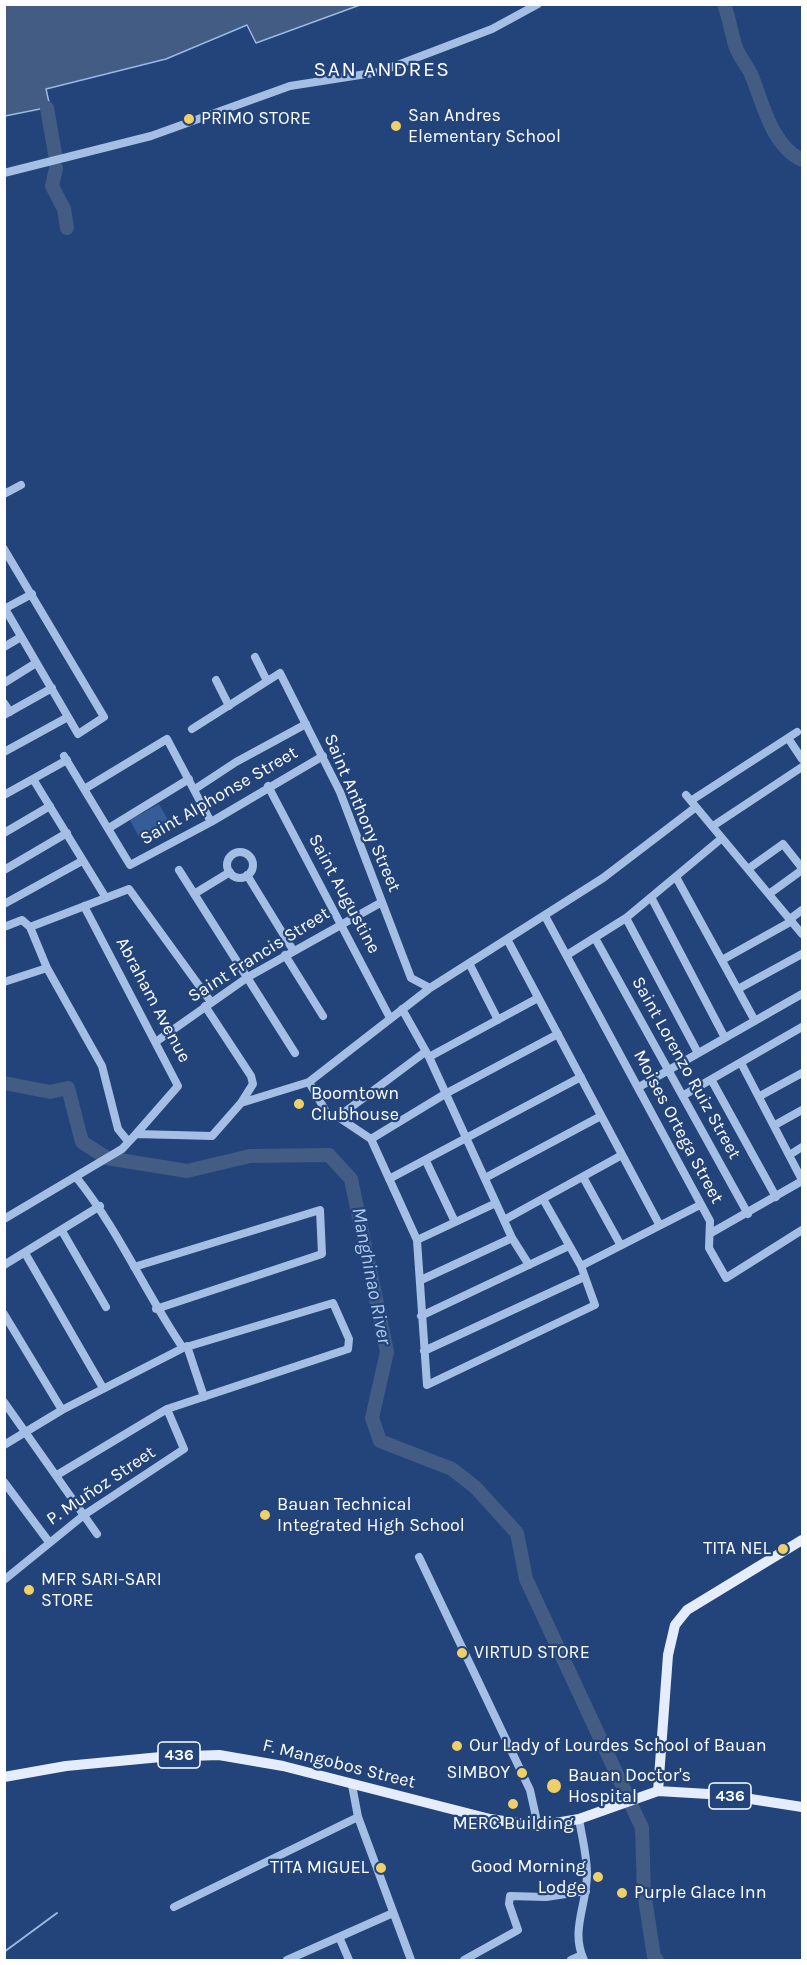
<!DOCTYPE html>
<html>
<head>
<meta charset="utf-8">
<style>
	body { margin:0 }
	#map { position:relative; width:807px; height:1965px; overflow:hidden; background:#23447a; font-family:Karla,sans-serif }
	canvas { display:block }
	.frame { position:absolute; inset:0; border:6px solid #fff; pointer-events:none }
</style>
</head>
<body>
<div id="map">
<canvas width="807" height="1965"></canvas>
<div class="frame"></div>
</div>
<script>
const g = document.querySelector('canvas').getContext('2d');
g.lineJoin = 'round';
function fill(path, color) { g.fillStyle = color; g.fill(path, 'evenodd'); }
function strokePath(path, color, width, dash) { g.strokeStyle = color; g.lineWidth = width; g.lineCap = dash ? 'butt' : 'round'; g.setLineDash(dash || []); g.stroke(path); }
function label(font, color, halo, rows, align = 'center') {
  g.font = font + ' Karla,sans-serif'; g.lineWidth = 4.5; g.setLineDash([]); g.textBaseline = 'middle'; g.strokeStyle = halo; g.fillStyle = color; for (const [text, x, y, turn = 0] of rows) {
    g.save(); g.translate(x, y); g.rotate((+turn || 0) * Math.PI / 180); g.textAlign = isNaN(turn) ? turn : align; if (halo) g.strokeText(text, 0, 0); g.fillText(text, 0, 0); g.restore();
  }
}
fill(new Path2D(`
	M159 804 168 820 139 837 130 820Z`), '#365d98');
const water = new Path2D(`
	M5 4H360V5L256 43 247 25 166 59 46 89 50 107 5 116Z`);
fill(water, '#435c83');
strokePath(water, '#99b9e5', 1.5);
strokePath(new Path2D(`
	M4 1952 57 1913`), '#99b9e5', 2);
strokePath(new Path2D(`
	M724 4C729 18 731 31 735 45 738 55 746 64 751 74 763 103 771 145 802 160
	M47 108 55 154
	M56 168 52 186 64 209 67 228
	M4 1083 50 1092 68 1088 82 1142 107 1158 187 1171 250 1156 329 1155 351 1179 387 1352 372 1418 380 1441 452 1469 475 1487 517 1533 526 1579 642 1828 644 1892 654 1957 657 1960`), '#435c83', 14);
strokePath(new Path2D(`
	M4 173 151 136 290 86 379 72 492 29 538 4
	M4 494 21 485
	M4 549 104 717 78 734 4 607
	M4 609 32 594
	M4 647 21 637
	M255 657 267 681
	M216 680 229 706
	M4 683 36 663
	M4 703 10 712
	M4 715 52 688
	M192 729 280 673 340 792 411 978 430 988
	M788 738 802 759
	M4 752 68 717
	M64 756 130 865 211 822 323 756
	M33 779 106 898
	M268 786 390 1018
	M86 788 167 739 211 822
	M195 789 236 762 306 724
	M4 795 67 760
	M686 795 802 934
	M692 800 797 732
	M713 826 802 767
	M109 828 189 779
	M4 833 50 806
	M227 865a13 13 0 1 1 26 0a13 13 0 1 1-26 0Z
	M748 869 783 844 802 868
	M4 870 67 833
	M179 870 295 1053
	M247 875 293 950
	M676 877 755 1021
	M194 894 230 872
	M769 894 802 870
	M651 897 725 1038
	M4 904 82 861
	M84 906 178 1086 136 1134
	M545 916 710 1221 709 1248 726 1278 802 1230
	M626 918 698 1053
	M790 919 802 910
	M4 927 22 920 30 927 47 968 102 1066 118 1129 127 1140
	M30 927 129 889 211 1002
	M595 938 748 1214
	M507 939 659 1224
	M285 955 323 1016
	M567 955 626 918 722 838
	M722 960 792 921
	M469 963 498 1020
	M4 982 47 968
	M738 989 802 954
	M205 1006 251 1076 253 1084 241 1103
	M402 1009 429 1057 512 1238 529 1265
	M157 1041 248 977 382 902
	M429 1057 538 998
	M741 1063 802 1180
	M712 1081 776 1197
	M309 1082 329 1117H338L371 1139 417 1240 427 1385 595 1305 581 1266 543 1199
	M639 1087 802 994
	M684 1095 802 1027
	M760 1096 802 1073
	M338 1117 425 1052
	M775 1125 802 1110
	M371 1139 445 1094 558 1034
	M791 1154 802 1147
	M426 1161 455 1222
	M76 1177C118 1229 145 1292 183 1348
	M583 1177 620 1244
	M485 1178 601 1116
	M389 1179 581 1077
	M4 1219 122 1149 136 1134 212 1136 241 1103 309 1082 430 988 603 878 696 807
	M504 1220 622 1155
	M62 1231 106 1307
	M711 1233 802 1181
	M417 1240 496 1203
	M25 1253 103 1388
	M4 1265 100 1206
	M581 1266 700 1205
	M134 1267 320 1210 322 1254 156 1309
	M421 1280 512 1238
	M4 1314 62 1410
	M421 1316 569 1246
	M187 1346 204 1397
	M424 1351 584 1277
	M4 1402 97 1534
	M4 1445 62 1410 183 1348 333 1303 349 1339 348 1349 167 1409 57 1475
	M4 1482 49 1542
	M419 1557 530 1790 538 1826
	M4 1580 84 1515 184 1449 167 1409
	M352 1785 358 1817 411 1960
	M579 1819C582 1837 587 1856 587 1874 587 1905 570 1931 584 1960
	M174 1907 358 1817
	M340 1939 349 1960
	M287 1960 393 1913
	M464 1960 518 1930 509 1904 510 1896 546 1897 586 1891
	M571 1960 582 1955`), '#a5bfe4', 8);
strokePath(new Path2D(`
	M4 1777 66 1766 161 1757 219 1755 283 1766 490 1819 538 1826 579 1819 658 1791 725 1795 802 1807
	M658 1791 668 1655 675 1625 687 1610 802 1540`), '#e5edfc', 10);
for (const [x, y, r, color] of [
	[189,119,6,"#efcf69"],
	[396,126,6,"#efcf69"],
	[299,1104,6,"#efcf69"],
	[265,1515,6,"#efcf69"],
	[783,1549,6,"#efcf69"],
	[29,1590,6,"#efcf69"],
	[462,1653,6,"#efcf69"],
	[457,1746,6,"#efcf69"],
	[522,1773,6,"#efcf69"],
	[554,1786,8,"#efcf69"],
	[513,1804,6,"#efcf69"],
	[381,1868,6,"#efcf69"],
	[598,1877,6,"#efcf69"],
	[622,1893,6,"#efcf69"]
]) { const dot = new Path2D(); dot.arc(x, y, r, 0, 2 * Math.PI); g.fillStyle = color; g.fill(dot); strokePath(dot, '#23447a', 2); }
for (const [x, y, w] of [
	[179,1755,42],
	[730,1796,42]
]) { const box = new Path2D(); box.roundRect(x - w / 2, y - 13, w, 26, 4.5); g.fillStyle = '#23447a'; g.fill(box); strokePath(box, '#fff', 1.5); }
label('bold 16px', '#fff', null, [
	["436",179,1755],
	["436",730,1796]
]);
label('18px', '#fff', '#23447a', [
	["San Andres",408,116],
	["Elementary School",408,137],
	["PRIMO STORE",201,119],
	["Boomtown",311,1094],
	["Clubhouse",311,1115],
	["Bauan Technical",277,1505],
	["Integrated High School",277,1526],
	["TITA NEL",771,1549,"right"],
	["MFR SARI-SARI",41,1580],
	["STORE",41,1601],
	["VIRTUD STORE",474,1653],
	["Our Lady of Lourdes School of Bauan",469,1746],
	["SIMBOY",510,1773,"right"],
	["Bauan Doctor's",568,1776],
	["Hospital",568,1797],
	["MERC Building",513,1824,"center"],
	["Good Morning",586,1867,"right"],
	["Lodge",586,1888,"right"],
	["TITA MIGUEL",369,1868,"right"],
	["Purple Glace Inn",634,1893]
], 'left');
label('18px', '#fff', '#23447a', [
	["Saint Alphonse Street",219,796,-30],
	["Saint Anthony Street",362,813,67],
	["Saint Augustine",344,894,62],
	["Saint Francis Street",259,955,-32],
	["Abraham Avenue",153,1000,62],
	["Saint Lorenzo Ruiz Street",686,1068,61],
	["Moises Ortega Street",678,1127,62],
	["P. Muñoz Street",101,1486,-34],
	["F. Mangobos Street",339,1764,14]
]);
label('italic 20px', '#b0c9ec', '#23447a', [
	["Manghinao River",371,1276,79]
]);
g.letterSpacing = '1.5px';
label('21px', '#fff', '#23447a', [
	["SAN ANDRES",382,70]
]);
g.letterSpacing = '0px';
</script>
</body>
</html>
